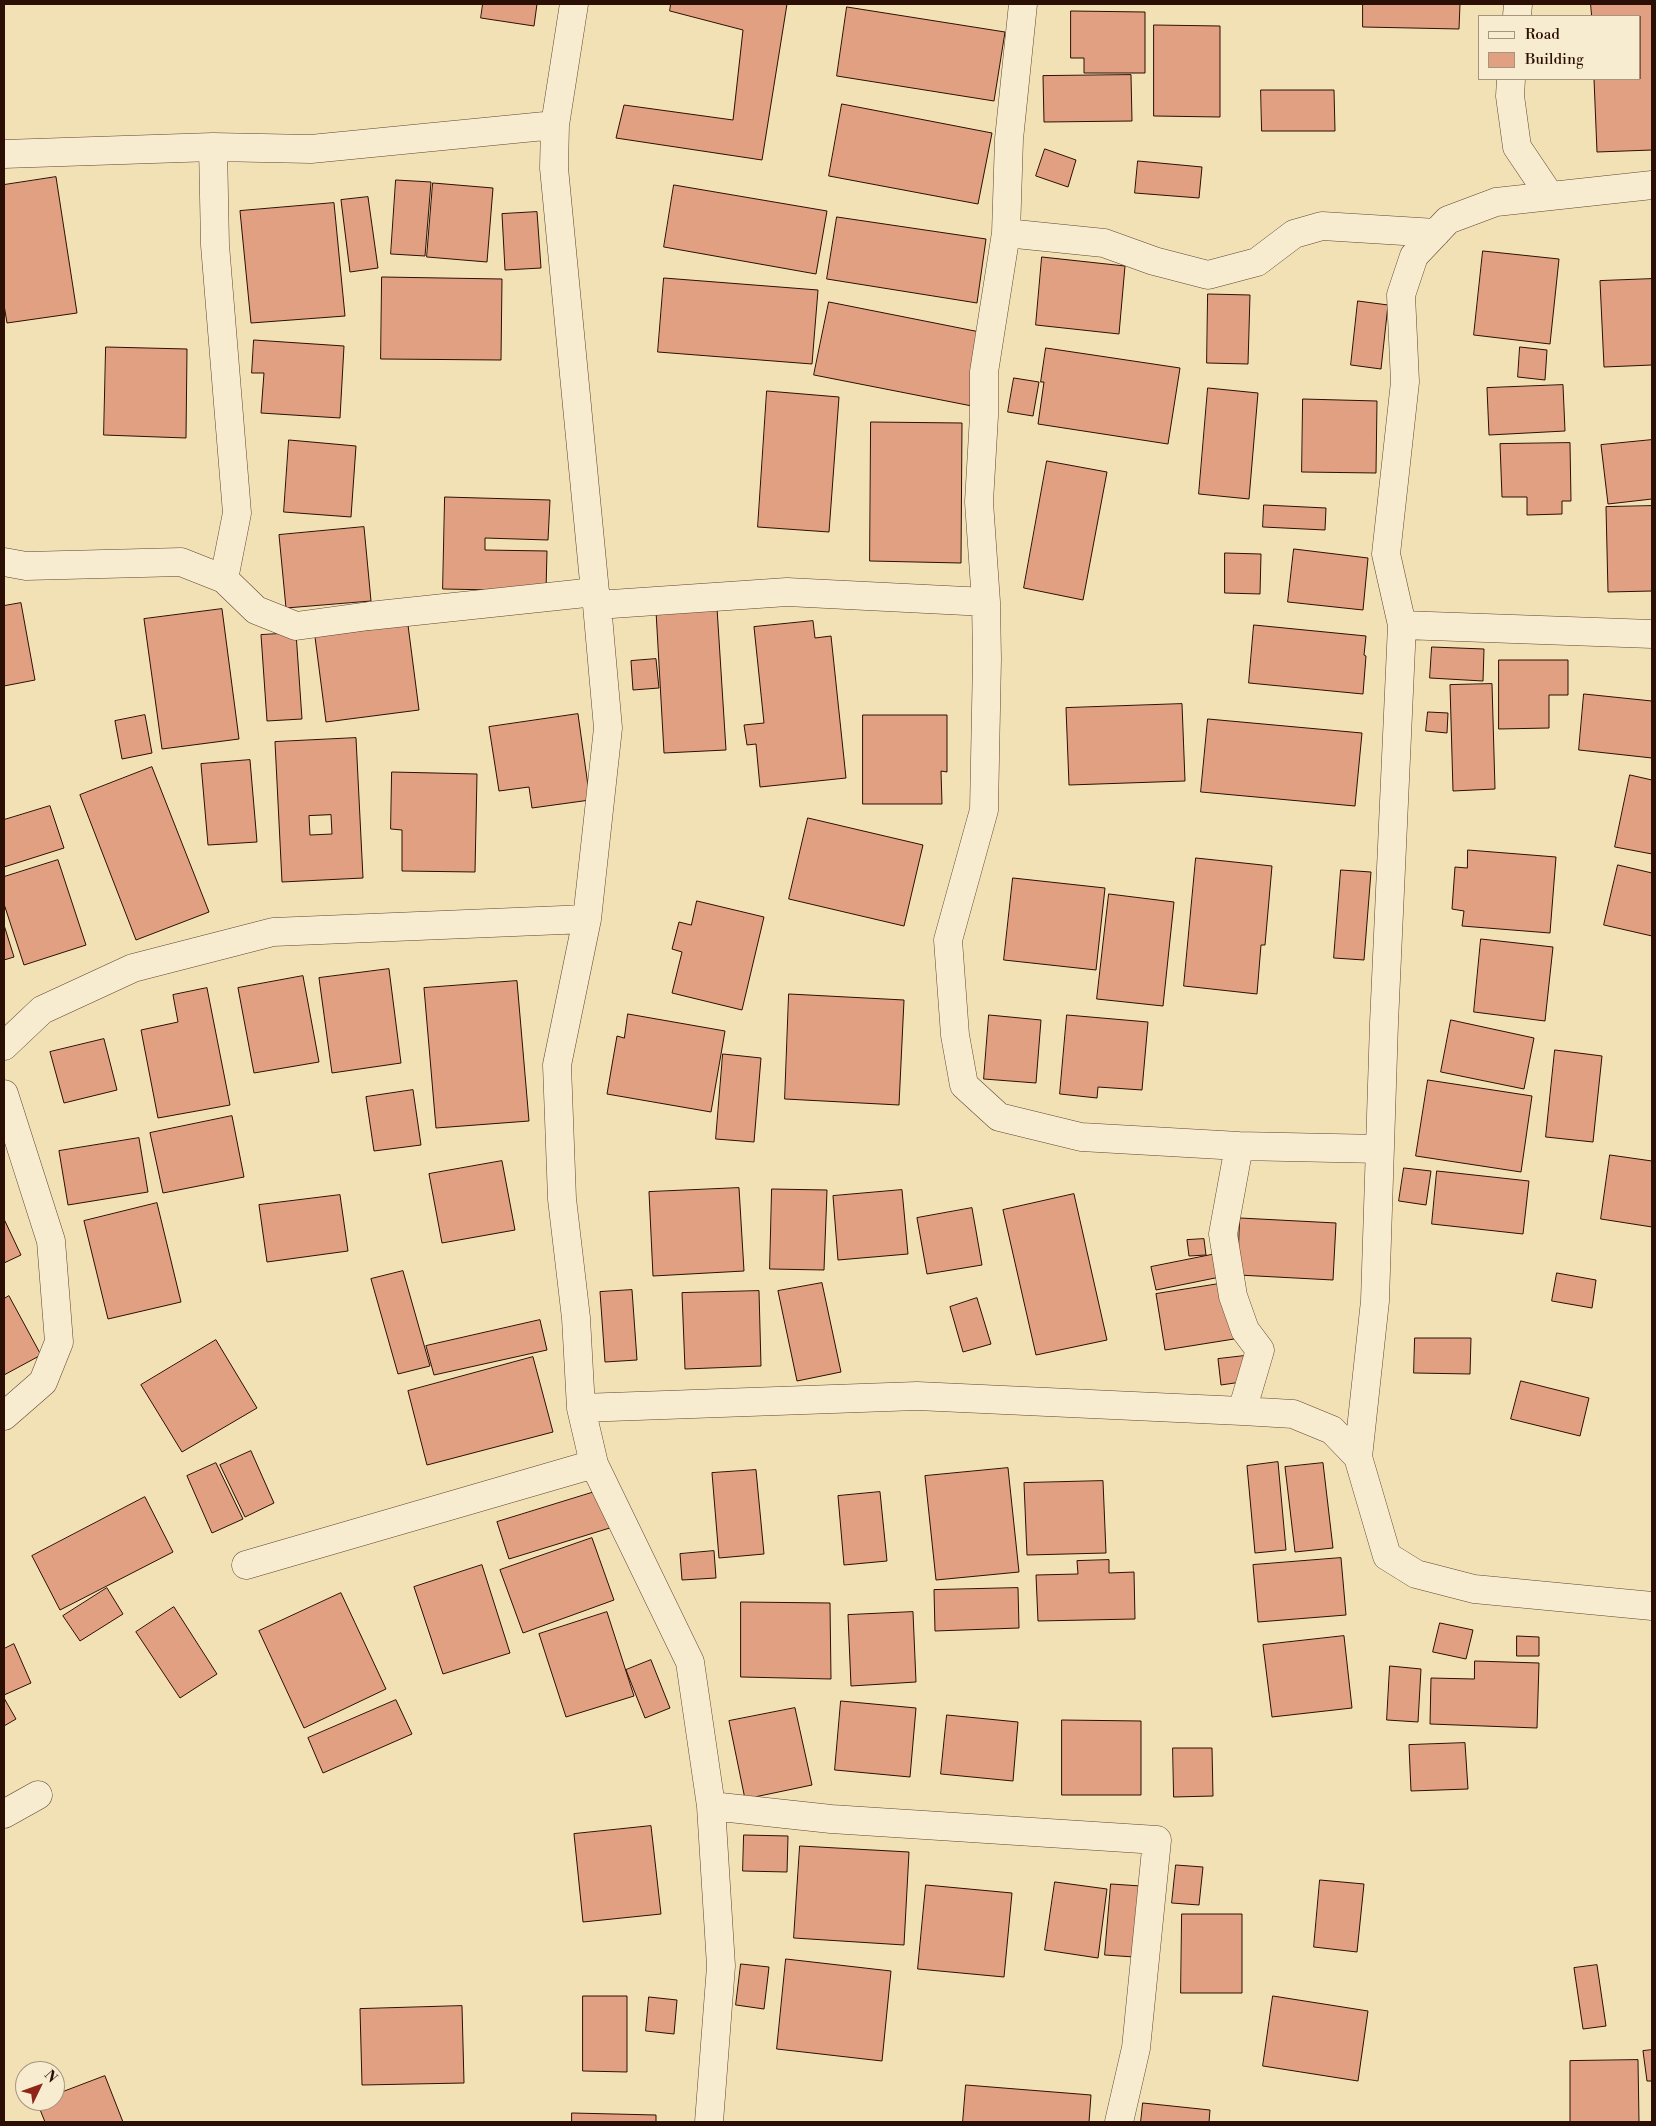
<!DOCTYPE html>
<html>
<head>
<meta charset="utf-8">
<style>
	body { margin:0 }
	#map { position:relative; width:1656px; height:2126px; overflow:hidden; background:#f3e1b6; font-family:"Libre Bodoni",serif }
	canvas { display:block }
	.frame { position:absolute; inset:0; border:5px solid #2c0f04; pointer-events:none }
	.legend { position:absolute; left:1478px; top:15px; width:162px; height:65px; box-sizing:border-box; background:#f7ecd0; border:1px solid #a6947e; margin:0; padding:6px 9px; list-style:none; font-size:15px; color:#2c0f04 }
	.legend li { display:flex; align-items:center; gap:10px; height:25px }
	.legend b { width:25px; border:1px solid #a6947e }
	.north { position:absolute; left:15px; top:2061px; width:50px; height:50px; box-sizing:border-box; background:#f7ecd0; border:1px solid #a6947e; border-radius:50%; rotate:48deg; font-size:14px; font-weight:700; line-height:20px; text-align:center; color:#2c0f04 }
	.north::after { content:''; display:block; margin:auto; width:18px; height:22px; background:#8f2418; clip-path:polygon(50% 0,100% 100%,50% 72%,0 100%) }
</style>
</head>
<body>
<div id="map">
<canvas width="1656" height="2126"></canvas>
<div class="frame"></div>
<ul class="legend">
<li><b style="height:6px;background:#f7ecd0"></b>Road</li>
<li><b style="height:14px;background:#e1a081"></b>Building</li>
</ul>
<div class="north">N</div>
</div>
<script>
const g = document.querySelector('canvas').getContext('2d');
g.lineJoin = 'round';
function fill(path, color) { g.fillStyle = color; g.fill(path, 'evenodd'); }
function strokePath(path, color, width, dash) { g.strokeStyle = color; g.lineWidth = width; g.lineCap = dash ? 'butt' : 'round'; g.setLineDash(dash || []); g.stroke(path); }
const building = new Path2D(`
	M483 4H537L534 26 481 18Z
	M671 4H787L762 160 616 138 624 105 733 120 743 30 670 11Z
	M1363 4H1460L1459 29 1363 27Z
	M1591 4H1652V150L1597 152 1594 79H1640V16H1592Z
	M847 7 1005 32 994 101 837 76Z
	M1071 11 1145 12V73H1084V58H1071Z
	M1154 25 1220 26V117L1154 116Z
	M1131 75 1132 121 1044 122 1043 76Z
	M1261 90H1334L1335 131H1262Z
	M842 104 992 133 978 204 829 176Z
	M1045 149 1076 160 1068 187 1036 176Z
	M1138 161 1202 167 1199 198 1135 193Z
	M56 177 77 313 7 323 4 305V185Z
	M396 180 431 182 425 256 391 254Z
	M433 183 493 188 487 262 427 257Z
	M674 185 827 211 816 274 664 247Z
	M368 197 378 268 350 272 341 200Z
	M334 203 345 316 251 323 240 211Z
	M537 212 541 268 505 270 502 214Z
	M837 217 986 239 977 303 827 279Z
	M1483 251 1559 259 1550 344 1474 335Z
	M1042 257 1125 266 1119 334 1036 325Z
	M382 277 502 279 501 360 381 359Z
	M664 278 818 290 812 364 658 352Z
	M1652 279V365L1604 367 1600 281Z
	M1208 294 1250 295 1248 364 1207 363Z
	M1358 301 1388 305 1381 369 1351 365Z
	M829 302 985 333 972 406 814 375Z
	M254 340 344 346 340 418 261 413 264 373H252Z
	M106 347 187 349 186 438 104 435Z
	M1520 347 1547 350 1545 380 1518 377Z
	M1046 348 1180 368 1168 444 1038 424 1044 382H1041Z
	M1014 378 1039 382 1033 416 1008 412Z
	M1563 385 1565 431 1489 435 1487 388Z
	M1208 388 1258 393 1249 499 1199 494Z
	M767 391 839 397 829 532 758 527Z
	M1303 399 1377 401 1376 473 1302 472Z
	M871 422 962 423 961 563 870 561Z
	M289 440 356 446 351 517 284 512Z
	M1652 440V499L1608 504 1601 445Z
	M1570 443 1571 501H1562V514L1527 515V497H1502L1500 444Z
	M1047 461 1107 472 1083 600 1024 588Z
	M445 497 550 500 548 540 485 538V550L547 551 546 591 443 589Z
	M1264 505 1326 508 1325 530 1263 527Z
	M1652 506V591L1608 592 1606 507Z
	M364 527 371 601 286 608 279 535Z
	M1294 549 1368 558 1363 610 1288 602Z
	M1225 553 1261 554 1260 594 1225 593Z
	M21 603 35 680 4 686V606Z
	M717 608 726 750 664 753 656 611Z
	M222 609 239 739 162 749 144 619Z
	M813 621 815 638 831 636 846 778 760 787 756 744 747 745 744 725 764 723 754 627Z
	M408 625 419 710 326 722 315 637Z
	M1254 625 1366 636 1364 655 1366 656 1363 694 1249 683Z
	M296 633 302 719 267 721 261 635Z
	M1432 647 1484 649 1483 681 1430 678Z
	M656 659 659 688 633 690 631 661Z
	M1499 660H1568V695H1549V728L1499 729Z
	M1492 684 1495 789 1453 791 1450 685Z
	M1584 694 1652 701V758L1579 750Z
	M1182 704 1185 781 1069 785 1066 708Z
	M1428 712 1448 713 1447 733 1426 731Z
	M578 714 590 800 532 808 529 787 499 791 489 727Z
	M145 715 152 753 122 759 115 721Z
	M863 715H947V772L941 771 942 804H863Z
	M1208 719 1362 733 1355 806 1201 792Z
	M356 738 363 878 282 882 275 742ZM331 815 332 834 310 835 309 816Z
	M250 760 257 842 208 845 201 764Z
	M152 767 209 912 136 940 80 795Z
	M392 772 477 774 475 872 402 871V830L391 829Z
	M1630 775 1652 780V854L1615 847Z
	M50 806 64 848 4 867V820Z
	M808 818 923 845 904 926 789 899Z
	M1468 850 1556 857 1550 933 1462 926 1464 911 1452 909 1455 867 1467 868Z
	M1196 858 1272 866 1265 945H1261L1257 994 1184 986Z
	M58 860 86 945 24 965 4 904V877Z
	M1618 865 1652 873V936L1604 925Z
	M1341 870 1371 872 1364 960 1334 958Z
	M1013 878 1105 888 1096 970 1004 960Z
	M1109 894 1174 902 1163 1006 1097 999Z
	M697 901 764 917 742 1010 672 993 682 952 672 949 679 922 691 925Z
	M4 925 14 957 4 960Z
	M1481 939 1553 947 1545 1021 1474 1012Z
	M389 969 401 1063 332 1073 319 978Z
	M303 976 319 1062 254 1073 238 988Z
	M517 981 529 1121 436 1128 424 988Z
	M207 988 230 1105 158 1118 141 1030 178 1022 173 995Z
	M789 994 904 1000 899 1105 785 1099Z
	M628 1014 725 1031 711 1112 607 1094 617 1036 624 1038Z
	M989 1015 1041 1020 1036 1083 984 1079Z
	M1067 1015 1148 1022 1142 1090 1098 1087 1097 1098 1060 1094Z
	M1451 1020 1534 1038 1524 1089 1441 1072Z
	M104 1039 117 1090 64 1103 50 1052Z
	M1555 1050 1602 1056 1593 1142 1546 1137Z
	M723 1054 761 1058 754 1142 716 1139Z
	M1428 1080 1532 1096 1521 1172 1416 1156Z
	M413 1090 421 1145 374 1151 366 1097Z
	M232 1116 244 1177 163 1193 150 1133Z
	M139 1138 148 1192 68 1205 59 1151Z
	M1610 1155 1652 1161V1227L1601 1219Z
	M502 1161 515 1230 442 1243 429 1174Z
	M1404 1168 1431 1171 1426 1205 1399 1201Z
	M1437 1171 1529 1181 1523 1234 1432 1224Z
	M739 1188 744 1271 653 1276 649 1192Z
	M772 1189 827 1190 824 1270 770 1269Z
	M902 1190 908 1254 838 1260 833 1196Z
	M1074 1194 1107 1340 1036 1355 1003 1210Z
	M340 1195 348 1251 267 1262 259 1205Z
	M157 1203 181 1302 108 1319 84 1221Z
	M972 1208 982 1265 927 1274 917 1218Z
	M1240 1218 1336 1223 1333 1280 1238 1275Z
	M4 1219 21 1255 4 1263Z
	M1204 1239 1206 1255 1189 1256 1187 1240Z
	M1216 1254 1220 1277 1156 1290 1151 1267Z
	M403 1271 430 1366 398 1374 371 1279Z
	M1557 1273 1596 1280 1592 1308 1552 1301Z
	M822 1283 841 1372 797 1381 778 1291Z
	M1225 1283 1234 1339 1165 1350 1156 1294Z
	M632 1290 637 1360 605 1362 600 1292Z
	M759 1291 761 1366 685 1369 682 1293Z
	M9 1296 41 1355 4 1375V1299Z
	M977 1298 991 1344 963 1352 950 1307Z
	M540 1320 547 1350 434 1375 426 1346Z
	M1415 1338H1471L1470 1374 1414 1373Z
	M216 1340 257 1408 182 1452 141 1385Z
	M1244 1356 1248 1381 1221 1385 1218 1359Z
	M533 1357 553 1432 427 1465 408 1391Z
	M1521 1381 1589 1398 1580 1436 1511 1419Z
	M251 1451 274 1503 245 1517 220 1465Z
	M1278 1462 1286 1550 1255 1553 1247 1466Z
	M216 1463 243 1519 212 1533 187 1476Z
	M1323 1463 1333 1548 1295 1552 1285 1467Z
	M1008 1468 1019 1572 936 1580 925 1476Z
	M756 1470 764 1554 719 1558 712 1473Z
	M1103 1481 1106 1553 1027 1555 1024 1483Z
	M601 1490 613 1527 509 1559 497 1522Z
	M880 1492 887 1561 844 1565 838 1496Z
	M145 1497 173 1552 60 1610 32 1556Z
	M592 1538 614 1600 523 1633 500 1570Z
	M714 1551 716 1578 682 1580 680 1554Z
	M1341 1558 1346 1615 1258 1622 1253 1565Z
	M1109 1560V1573L1134 1572 1135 1619 1038 1621 1036 1575 1078 1574 1077 1561Z
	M482 1565 510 1653 443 1674 414 1587Z
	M107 1588 123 1614 80 1641 63 1616Z
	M1018 1588 1019 1628 935 1631 934 1590Z
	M341 1593 386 1689 304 1728 259 1631Z
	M741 1602 830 1603 831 1679 741 1677Z
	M174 1607 217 1674 180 1698 136 1632Z
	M607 1612 634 1696 566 1717 539 1634Z
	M913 1612 916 1682 851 1686 848 1615Z
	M1440 1623 1473 1630 1466 1659 1433 1652Z
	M1344 1636 1352 1708 1272 1717 1263 1645Z
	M1517 1636 1539 1637V1656H1517Z
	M14 1644 31 1683 4 1695V1649Z
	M651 1660 670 1708 645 1718 626 1670Z
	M1475 1661 1539 1663 1537 1728 1430 1724 1431 1678 1474 1679Z
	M1390 1666 1421 1669 1418 1722 1387 1720Z
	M4 1698 16 1719 4 1726Z
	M396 1700 412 1734 323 1773 308 1738Z
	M841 1701 916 1708 910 1777 835 1770Z
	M795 1708 812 1785 745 1799 729 1721Z
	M947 1715 1018 1722 1013 1781 941 1774Z
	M1062 1720 1141 1721V1795H1062Z
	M1465 1743 1468 1789 1411 1791 1409 1745Z
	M1173 1748H1212L1213 1796 1174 1797Z
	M651 1826 661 1914 583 1922 574 1834Z
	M744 1835 788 1836 787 1872 743 1871Z
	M800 1846 909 1852 904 1945 794 1938Z
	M1176 1865 1203 1867 1199 1905 1172 1903Z
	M1320 1880 1364 1884 1357 1952 1314 1947Z
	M1055 1882 1107 1889 1098 1958 1045 1950Z
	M1111 1884 1141 1886 1134 1957 1105 1955Z
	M926 1885 1012 1893 1004 1977 918 1969Z
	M1182 1914H1242V1993H1181Z
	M786 1959 891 1971 882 2061 777 2049Z
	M741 1964 769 1967 764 2009 736 2005Z
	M1597 1965 1606 2026 1583 2029 1574 1968Z
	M583 1996H627V2072L583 2071Z
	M1273 1996 1368 2011 1358 2081 1263 2066Z
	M649 1997 677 2000 674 2034 646 2031Z
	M462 2006 464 2083 362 2085 360 2009Z
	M1652 2050V2081H1647L1643 2051Z
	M1638 2060 1639 2122H1570V2061Z
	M105 2076 123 2122H45L37 2102 55 2101V2095Z
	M966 2085 1091 2095 1089 2122H963Z
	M1143 2103 1210 2110 1209 2122H1141Z
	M572 2113 656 2115V2122H572Z`);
fill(building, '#e1a081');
strokePath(building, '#2c0f04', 1);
const minor = new Path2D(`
	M574 4 555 125 554 168 595 592 597 605 608 728 587 919 557 1065 562 1199 576 1318 581 1408 594 1464 690 1662 711 1806 721 1966 709 2122
	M1023 4 1009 139 1006 233 984 372V416L979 502 986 602 987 659 984 810 948 940 955 1035 964 1085 999 1117 1081 1137 1239 1146 1380 1149
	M1517 16 1518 4
	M1511 79 1510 96 1517 147 1550 196
	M213 147 215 245 237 513 224 579
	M4 154 213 147 311 149 555 125
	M1652 185 1496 202 1448 220 1414 256 1401 295 1405 382 1386 554 1402 625 1384 1023 1375 1301 1358 1457 1387 1556 1416 1574 1474 1589 1652 1606
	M1006 233 1104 243 1154 261 1208 275 1257 262 1294 234 1322 226 1436 233
	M4 562 26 566 181 562 224 579 256 610 296 626 369 616 595 592
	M597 605 787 592 986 602
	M1402 625 1652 634
	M4 1046 42 1010 133 968 273 932 587 919
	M4 1094 51 1241 59 1342 43 1382 4 1416
	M1239 1146 1223 1234 1233 1296 1245 1330 1260 1350 1242 1411
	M581 1408 917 1396 1242 1411 1293 1414 1332 1430 1358 1457
	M246 1565 594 1464
	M711 1806 831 1819 1157 1840 1136 2048 1119 2122
	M4 1814 38 1795`);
strokePath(minor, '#5e4430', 29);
strokePath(minor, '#f7ecd0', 28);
</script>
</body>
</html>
